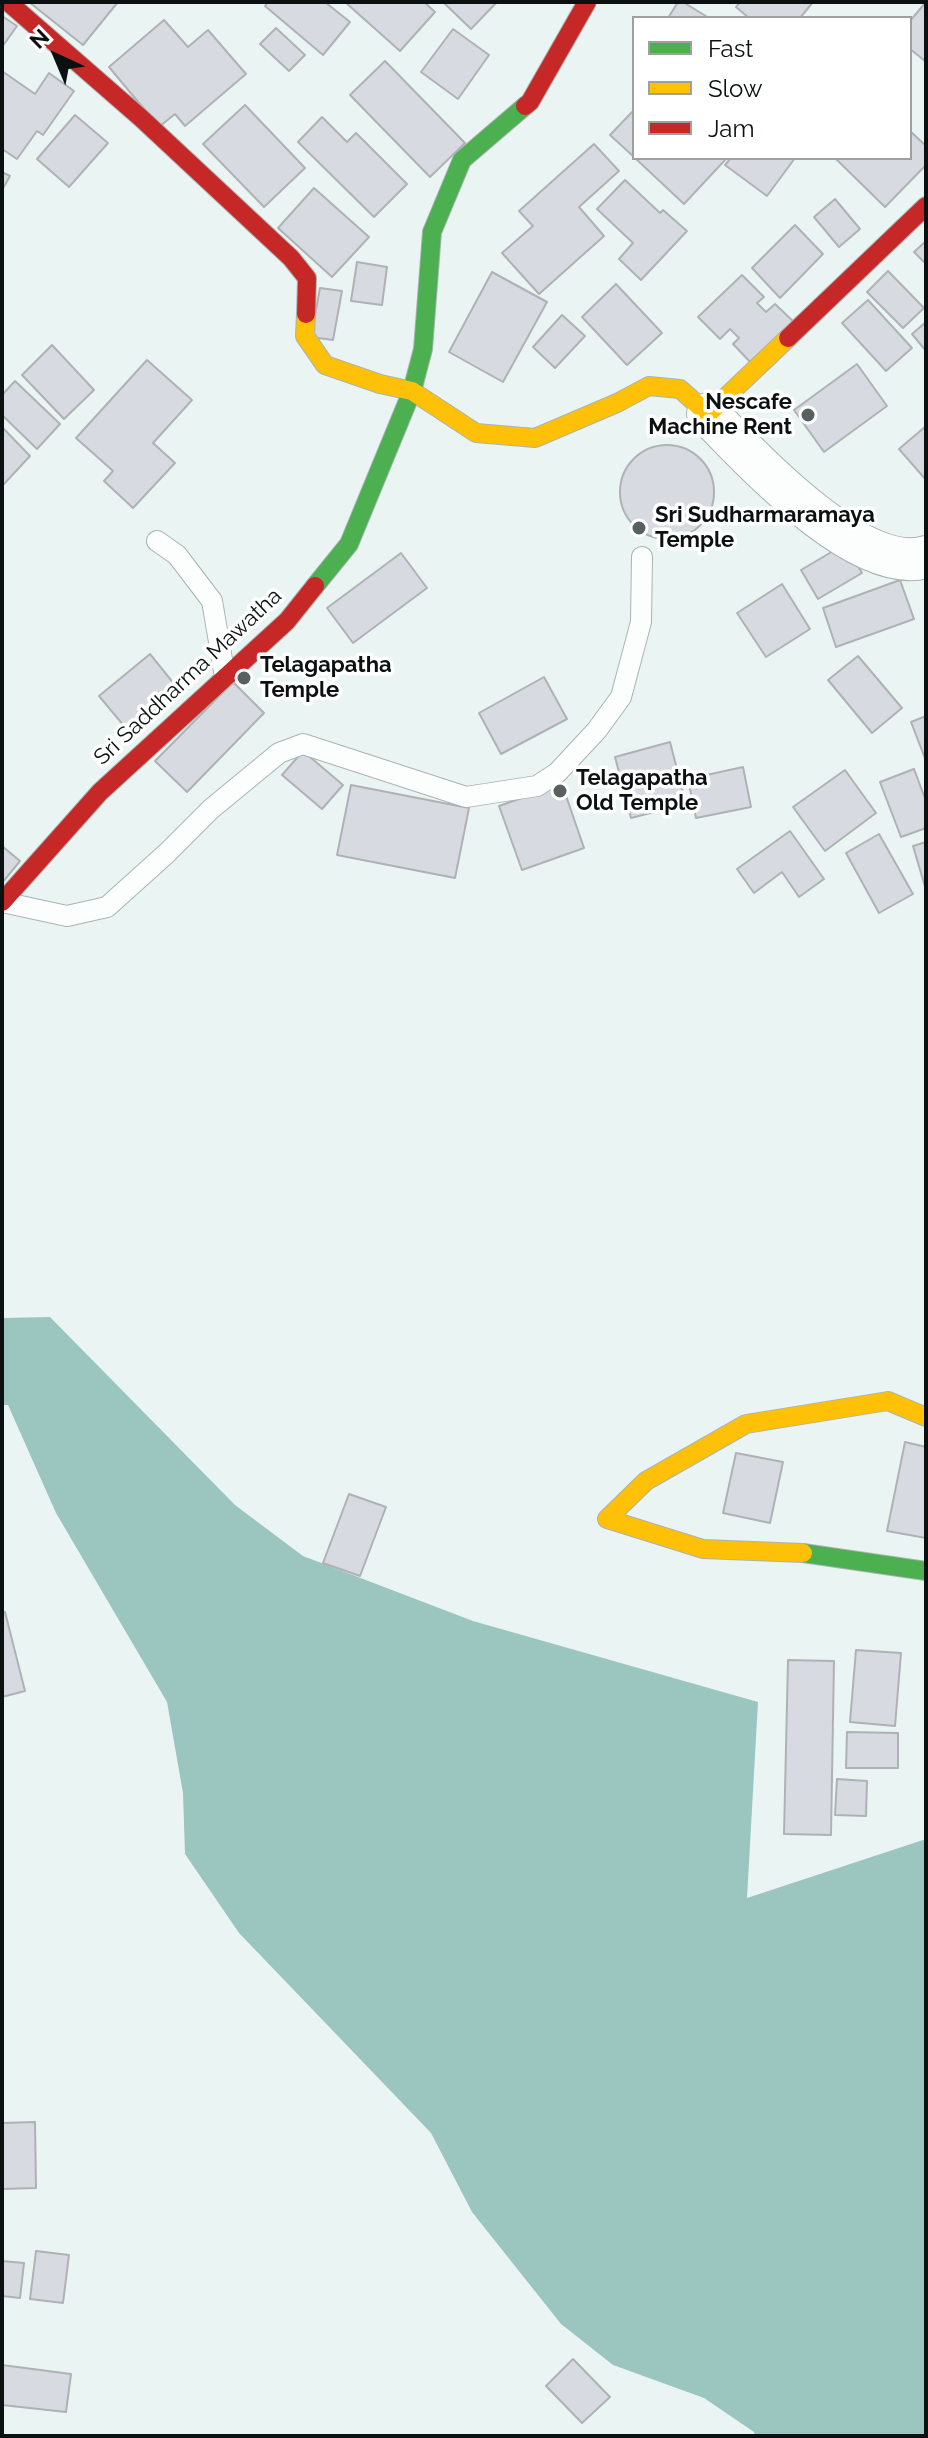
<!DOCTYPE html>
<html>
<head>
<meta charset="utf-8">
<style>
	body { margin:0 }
	#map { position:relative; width:928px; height:2438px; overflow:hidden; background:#eaf5f3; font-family:Raleway,sans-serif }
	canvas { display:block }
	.frame { position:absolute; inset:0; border:4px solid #0a1110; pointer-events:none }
	.legend { position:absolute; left:632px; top:16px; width:280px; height:144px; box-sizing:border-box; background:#fff; border:2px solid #9da09f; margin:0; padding:10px 14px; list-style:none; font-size:24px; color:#0a1110 }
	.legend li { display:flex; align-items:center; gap:16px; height:40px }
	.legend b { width:40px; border:2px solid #9da09f }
	.north { position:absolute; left:16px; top:16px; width:80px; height:80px; -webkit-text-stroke:6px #fff; paint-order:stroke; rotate:316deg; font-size:22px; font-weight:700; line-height:32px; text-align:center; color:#0a1110 }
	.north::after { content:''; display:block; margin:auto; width:28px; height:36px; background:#0a1110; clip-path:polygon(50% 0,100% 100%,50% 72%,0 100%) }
</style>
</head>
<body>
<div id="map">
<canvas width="928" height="2438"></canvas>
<div class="frame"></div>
<ul class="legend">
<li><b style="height:10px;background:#4caf50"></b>Fast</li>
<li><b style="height:10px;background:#ffc107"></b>Slow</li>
<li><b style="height:10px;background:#c62828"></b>Jam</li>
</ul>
<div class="north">N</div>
</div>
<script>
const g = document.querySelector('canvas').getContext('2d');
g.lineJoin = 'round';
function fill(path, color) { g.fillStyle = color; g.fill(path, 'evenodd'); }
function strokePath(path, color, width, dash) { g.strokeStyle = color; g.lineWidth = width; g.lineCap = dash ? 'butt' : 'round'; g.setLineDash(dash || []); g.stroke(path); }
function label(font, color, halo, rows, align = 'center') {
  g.font = font + ' Raleway,sans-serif'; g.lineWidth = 7; g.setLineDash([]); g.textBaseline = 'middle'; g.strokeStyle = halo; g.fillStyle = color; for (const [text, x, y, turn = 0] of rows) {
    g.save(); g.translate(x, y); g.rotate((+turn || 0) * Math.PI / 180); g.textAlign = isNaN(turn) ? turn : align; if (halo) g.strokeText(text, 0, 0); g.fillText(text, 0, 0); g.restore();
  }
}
fill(new Path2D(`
	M50 1317 235 1505 303 1556 473 1621 758 1702 747 1898 926 1839V2436H755L754 2432 704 2398 613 2365 561 2324 472 2212 431 2133 239 1933 185 1854 183 1793 167 1702 56 1513 8 1405H2V1318Z`), '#9bc6bf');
const building = new Path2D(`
	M29 2H118L83 45Z
	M268 2H325L350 22 323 55 265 6Z
	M345 2H424L435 12 400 51Z
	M443 2H497L471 29Z
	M678 2H683L709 18H668Z
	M740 2H813L800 18H749L736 7Z
	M926 2V60L925 61 910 49V21Z
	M2 16 17 26 2 47Z
	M164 20 188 47 208 30 246 74 185 126 175 114 159 127 109 67Z
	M276 28 305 55 289 71 260 44Z
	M453 29 489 55 458 99 421 72Z
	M385 61 465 143 430 177 350 95Z
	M2 71 35 94 49 73 74 91 43 135 37 131 17 159 2 149Z
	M245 105 305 168 264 207 203 144Z
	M634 110V157L610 135Z
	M75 115 108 143 69 187 37 159Z
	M322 117 347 142 356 133 407 184 374 217 298 142Z
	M910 131 926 146V165L885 207 835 158H910Z
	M594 144 619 171 579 207 604 236 539 294 502 253 533 226 519 211Z
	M635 158H723L725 160 684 204Z
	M731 158H795L767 196 725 165Z
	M2 172 10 176 2 190Z
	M625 180 660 213 663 210 687 231 641 280 619 259 633 243 597 209Z
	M314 188 369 237 332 277 278 228Z
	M835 199 860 229 839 247 814 217Z
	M795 225 823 254 780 298 752 268Z
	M926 241V264L914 252Z
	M357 262 387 267 382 305 351 301Z
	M888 271 924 308 903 328 867 292Z
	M492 272 547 302 503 382 449 352Z
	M742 275 764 297 757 303 766 312 775 304 796 324 754 366 733 344 739 338 730 329 720 339 698 317Z
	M616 284 662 333 627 365 582 317Z
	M320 288 342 291 333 340 311 337Z
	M868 300 912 348 886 371 842 323Z
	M562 315 585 336 555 368 533 347Z
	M926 322V351L912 334Z
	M52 345 94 390 64 419 22 375Z
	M147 360 192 400 153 443 175 463 133 508 104 481 113 471 76 438Z
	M857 364 887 406 824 452 794 410Z
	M15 381 60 424 37 449 2 415V395Z
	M926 426V480L899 449Z
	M2 427 30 456 4 484 2 483Z
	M620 492a47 47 0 1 1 94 0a47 47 0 1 1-94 0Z
	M845 544 862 573 818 599 801 570Z
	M401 553 427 588 353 643 327 608Z
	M900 580 914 619 836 647 823 608Z
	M782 584 810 629 766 657 737 613Z
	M150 654 179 690 129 732 99 696Z
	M858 656 902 708 872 733 828 680Z
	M544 677 567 719 501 754 479 713Z
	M233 682 264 713 187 792 155 761Z
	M926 716V761L911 722Z
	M670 742 686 804 631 818 615 757Z
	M303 751 343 785 322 809 282 775Z
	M743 767 751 807 696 818 688 779Z
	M914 769 926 801V828L901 837 880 782Z
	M845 770 876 813 825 851 793 807Z
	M562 784 584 848 522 870 499 806Z
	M351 785 469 808 455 878 337 855Z
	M790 831 824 879 799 897 782 872 754 893 737 869Z
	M879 834 913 894 879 913 846 853Z
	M926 842V890L913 846Z
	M2 846 20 861 2 883Z
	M905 1442 926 1447V1538L887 1531Z
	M736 1453 783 1462 770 1523 723 1513Z
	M349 1494 386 1507 360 1576 323 1563Z
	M5 1612 25 1691 2 1697V1613Z
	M856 1650 901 1653 895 1726 850 1722Z
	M788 1660 834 1661 831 1835 784 1834Z
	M847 1732 898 1733V1768H846Z
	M837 1779 867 1781 866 1816 835 1815Z
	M35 2122 36 2188 2 2189V2123Z
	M36 2251 69 2255 63 2303 30 2299Z
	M2 2261 24 2263 20 2298 2 2296Z
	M573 2359 610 2397 582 2423 546 2386Z
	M2 2365 71 2374 66 2412 2 2405Z`);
fill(building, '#d8dae1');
strokePath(building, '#afb2b4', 2);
const lane = new Path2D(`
	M157 541 177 555 212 601 225 677
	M2 902 67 916 107 907 167 853 211 809 279 753 303 744 466 797 537 786 557 773 597 730 621 697 641 622 642 557`);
const street = new Path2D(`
	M708 414C751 458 860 577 926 557`);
const fast = new Path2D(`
	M315 586 349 544 412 391 423 349 432 232 462 160 525 106
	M803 1553 926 1571`);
const slow = new Path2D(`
	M306 314 305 336 325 365 380 384 412 391 476 433 535 438 617 403 649 386 680 389 708 414 788 338
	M803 1553 703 1549 607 1519 646 1481 746 1424 888 1401 926 1417`);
const jam = new Path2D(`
	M8 2 141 118 291 258 307 278 306 314
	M525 106 530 102 587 2
	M788 338 926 206
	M2 902 100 792 287 621 315 586`);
strokePath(lane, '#aab3b2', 22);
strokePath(street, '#aab3b2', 44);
strokePath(fast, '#aab3b2', 20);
strokePath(slow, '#aab3b2', 20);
strokePath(jam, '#aab3b2', 20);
strokePath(lane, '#fcfefd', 20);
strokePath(street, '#fcfefd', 42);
strokePath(fast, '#4caf50', 18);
strokePath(slow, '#ffc107', 18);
strokePath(jam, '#c62828', 18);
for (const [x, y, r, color] of [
	[808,415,8,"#58615f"],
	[639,528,8,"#58615f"],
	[244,678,8,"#58615f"],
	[560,791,8,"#58615f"]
]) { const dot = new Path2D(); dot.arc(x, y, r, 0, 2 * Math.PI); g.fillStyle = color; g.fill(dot); strokePath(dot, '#fff', 3); }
label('bold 22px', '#0a1110', '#fff', [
	["Nescafe",792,402,"right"],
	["Machine Rent",792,427,"right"],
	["Sri Sudharmaramaya",655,515],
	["Temple",655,540],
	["Telagapatha",260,665],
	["Temple",260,690],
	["Telagapatha",576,778],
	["Old Temple",576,803]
], 'left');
label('22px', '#0a1110', '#fff', [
	["Sri Saddharma Mawatha",188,677,-43]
]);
</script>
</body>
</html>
